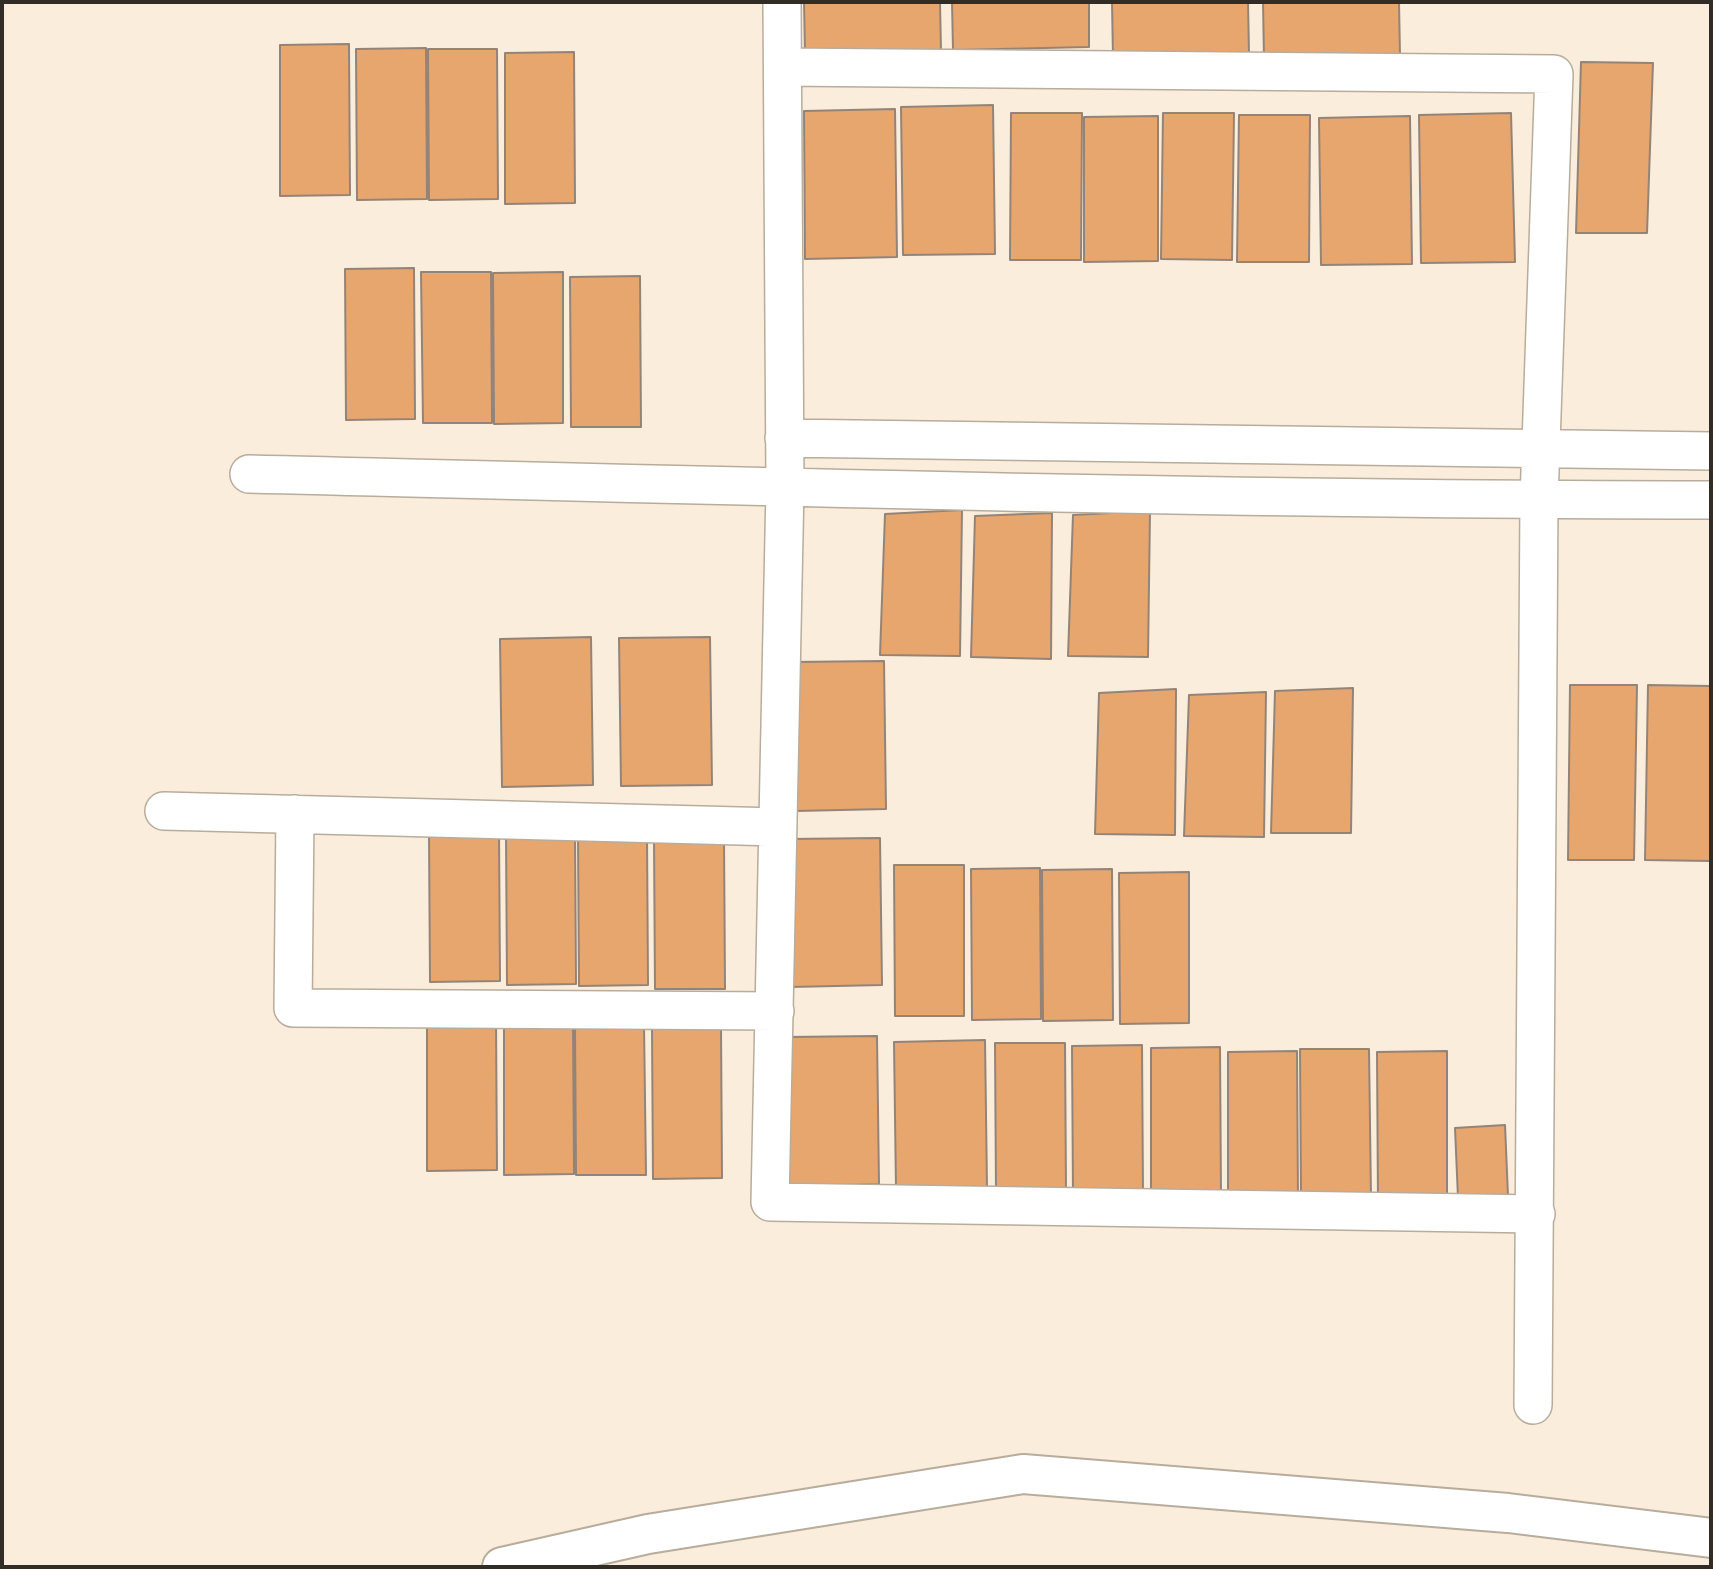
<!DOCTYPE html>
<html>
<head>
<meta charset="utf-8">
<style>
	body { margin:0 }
	#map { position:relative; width:1713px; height:1569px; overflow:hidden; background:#faeddb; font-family:Ubuntu,sans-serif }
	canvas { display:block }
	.frame { position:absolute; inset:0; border:4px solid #312c25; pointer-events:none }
</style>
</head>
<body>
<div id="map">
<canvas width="1713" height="1569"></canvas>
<div class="frame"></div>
</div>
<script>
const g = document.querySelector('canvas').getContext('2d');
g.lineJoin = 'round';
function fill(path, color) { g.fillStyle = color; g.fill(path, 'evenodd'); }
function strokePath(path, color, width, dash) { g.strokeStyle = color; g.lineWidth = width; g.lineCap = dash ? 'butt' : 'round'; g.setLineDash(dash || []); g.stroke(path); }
const building = new Path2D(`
	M804 2H940L941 51 805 54Z
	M952 2H1089V47L953 50Z
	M1112 2H1248L1249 54 1113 57Z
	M1263 2H1399L1400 56 1264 59Z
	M349 44 350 195 280 196V45Z
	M426 48 427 199 357 200 356 49Z
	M428 49H497L498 199 429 200Z
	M574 52 575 203 505 204V53Z
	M1581 62 1653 63 1647 233H1576Z
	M993 105 995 254 903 255 901 107Z
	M895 109 897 257 805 259 804 111Z
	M1011 113H1082L1081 260H1010Z
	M1163 113H1234L1232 260 1161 259Z
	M1511 113 1515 262 1421 263 1419 115Z
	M1239 115H1310L1309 262H1237Z
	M1158 116V261L1084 262V117Z
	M1410 116 1412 264 1321 265 1319 118Z
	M414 268 415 419 346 420 345 269Z
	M421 272H491L492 423H423Z
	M563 272V423L494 424 493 273Z
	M640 276 641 427H571L570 277Z
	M962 510 960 656 880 655 885 514Z
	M1150 511 1148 657 1068 656 1073 515Z
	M1052 513 1051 659 971 657 975 516Z
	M591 637 593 785 502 787 500 639Z
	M710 637 712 785 621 786 619 638Z
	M884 661 886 809 795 811 792 662Z
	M1570 685H1637L1634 860H1568Z
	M1648 685 1711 686V861L1645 860Z
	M1353 688 1351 833H1271L1275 691Z
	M1176 689 1175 835 1095 834 1099 693Z
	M1266 692 1264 837 1184 836 1189 695Z
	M499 830 500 981 430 982 429 831Z
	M575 833 576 984 507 985 506 834Z
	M647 834 648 985 579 986 578 835Z
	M654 838H724L725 989H655Z
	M880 838 882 985 790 987 788 839Z
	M894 865H964V1016H895Z
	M1040 868 1041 1019 972 1020 971 869Z
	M1112 869 1113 1020 1043 1021 1042 870Z
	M1189 872V1023L1120 1024 1119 873Z
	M427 1020H496L497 1170 427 1171Z
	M573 1023 574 1174 504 1175V1024Z
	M644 1024 646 1175H576L575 1025Z
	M721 1027 722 1178 653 1179 652 1028Z
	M877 1036 879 1184 788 1186 786 1037Z
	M985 1040 987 1188 896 1190 894 1042Z
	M995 1043H1065L1066 1193 996 1194Z
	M1142 1045 1143 1196 1073 1197 1072 1046Z
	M1220 1047 1221 1198 1151 1199V1048Z
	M1300 1049H1369L1371 1199 1301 1200Z
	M1297 1051 1298 1202 1228 1203V1052Z
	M1447 1051V1202L1378 1203 1377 1052Z
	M1505 1125 1508 1196 1458 1198 1455 1128Z`);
fill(building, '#e8a66f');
strokePath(building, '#948478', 2);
const minor = new Path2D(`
	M782 2 785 487 770 1202 1536 1214
	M783 67 1554 74 1539 500 1533 1405
	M784 438 1711 451
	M249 474C736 486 1224 500 1711 500
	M164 811 778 827
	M295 814 293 1008 775 1011`);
const tertiary = new Path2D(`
	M502 1567 648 1534 1023 1474 1508 1513 1711 1538`);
strokePath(minor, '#b8ac9c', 40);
strokePath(tertiary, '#b8ac9c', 42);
strokePath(minor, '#fff', 37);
strokePath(tertiary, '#fff', 38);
</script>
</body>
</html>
